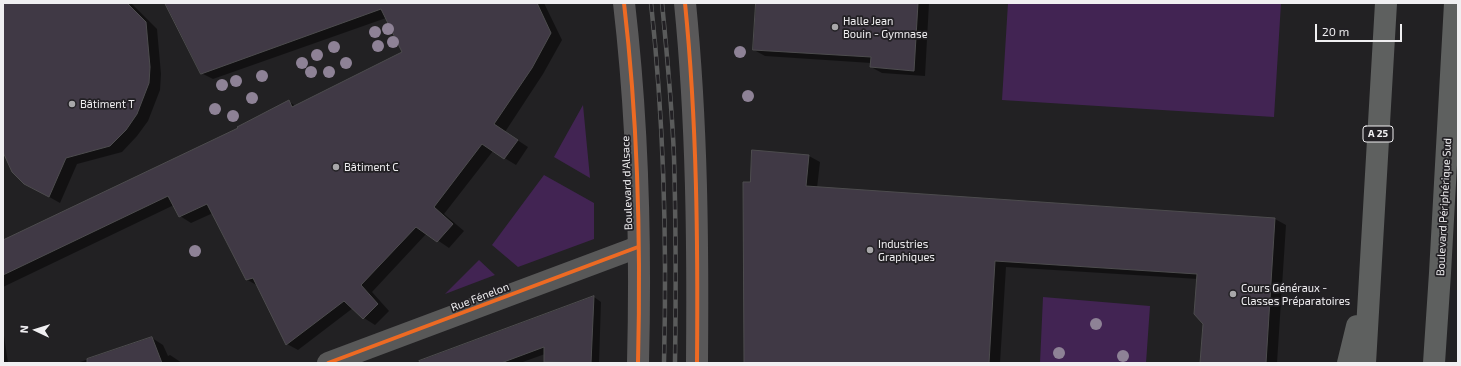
<!DOCTYPE html>
<html>
<head>
<meta charset="utf-8">
<style>
	body { margin:0 }
	#map { position:relative; width:1461px; height:366px; overflow:hidden; background:#222123; font-family:"Exo 2",sans-serif }
	canvas { display:block }
	.frame { position:absolute; inset:0; border:4px solid #f0eff1; pointer-events:none }
	.north { position:absolute; left:16px; top:310px; width:40px; height:40px; -webkit-text-stroke:3px #222024; paint-order:stroke; rotate:274deg; font-size:11px; font-weight:700; line-height:16px; text-align:center; color:#f0eff1 }
	.north::after { content:''; display:block; margin:auto; width:14px; height:18px; background:#f0eff1; clip-path:polygon(50% 0,100% 100%,50% 72%,0 100%) }
	.scale { position:absolute; left:1315px; top:24px; width:87px; height:18px; box-sizing:border-box; border:2px solid #f0eff1; border-top:0; padding-left:5px; font-size:12px; line-height:14px; white-space:nowrap; color:#f0eff1; -webkit-text-stroke:3px #222024; paint-order:stroke }
</style>
</head>
<body>
<div id="map">
<canvas width="1461" height="366"></canvas>
<div class="frame"></div>
<div class="north">N</div>
<div class="scale">20 m</div>
</div>
<script>
const g = document.querySelector('canvas').getContext('2d');
g.lineJoin = 'round';
function fill(path, color) { g.fillStyle = color; g.fill(path, 'evenodd'); }
function strokePath(path, color, width, dash) { g.strokeStyle = color; g.lineWidth = width; g.lineCap = dash ? 'butt' : 'round'; g.setLineDash(dash || []); g.stroke(path); }
function label(font, color, halo, rows, align = 'center') {
  g.font = font + ' "Exo 2",sans-serif'; g.lineWidth = 3.5; g.setLineDash([]); g.textBaseline = 'middle'; g.strokeStyle = halo; g.fillStyle = color; for (const [text, x, y, turn = 0] of rows) {
    g.save(); g.translate(x, y); g.rotate((+turn || 0) * Math.PI / 180); g.textAlign = isNaN(turn) ? turn : align; if (halo) g.strokeText(text, 0, 0); g.fillText(text, 0, 0); g.restore();
  }
}
fill(new Path2D(`
	M1008 3H1281L1274 117 1002 100Z
	M583 105 590 178 554 157Z
	M544 175 594 203V239L518 267 492 245Z
	M479 260 495 275 445 294Z
	M1043 297 1150 306 1146 363H1040Z`), '#422453');
fill(new Path2D(`
	M3 3H131L157 29 161 74 160 90 148 121 137 136 122 152 77 164 60 203 37 190 3 148Z
	M172 3H544L562 40 543 74 505 132 528 147 516 165 493 151 444 214 464 231 449 248 427 233 372 292 389 311 375 325 364 318 353 308 298 350 287 344 258 286 246 279 213 213 191 223 180 216 174 205 3 287V241L239 129 289 102 296 106 403 52 386 18 213 79 201 73Z
	M757 3H929L925 76 882 73 871 67V63L765 56 754 50Z
	M809 156 820 162 817 188 1275 219 1286 225 1277 363H1201L1204 324 1198 279 1006 267 1000 363H745L751 183Z
	M594 297 601 302 599 363H548L545 361V354L520 363H415Z
	M3 329 8 363H3Z
	M152 338 163 345 168 356 170 355 182 363H77Z`), '#0007');
const building = new Path2D(`
	M3 3H127L146 22 150 67 149 83 137 114 126 130 110 146 66 158 49 197 24 184 12 172 3 152Z
	M165 3H537L551 33 532 68 494 124 518 140 504 159 482 144 434 207 453 224 437 242 416 227 361 285 378 304 363 319 344 301 286 345 253 278 246 280 207 204 179 217 168 196 3 275V240L238 128 237 127 289 100 292 107 402 52 381 9 201 74Z
	M756 3H918L914 71 870 67 871 57 753 50Z
	M752 150 809 155 806 186 1275 218 1266 363H1200L1203 324 1194 314 1197 274 995 261 989 363H744L743 182H750Z
	M594 296 591 363 544 362V347L501 363H420L419 361Z
	M152 337 162 363H87V359Z`);
fill(building, '#403945');
strokePath(building, '#4d4c4e', 1);
strokePath(new Path2D(`
	M328 363 638 247`), '#585858', 22);
strokePath(new Path2D(`
	M624 3C638 122 641 243 638 363
	M685 3C697 123 698 243 697 363`), '#595859', 22);
strokePath(new Path2D(`
	M1348 363 1357 326
	M1365 363 1386 3
	M1434 363 1440 273 1455 3`), '#5e605f', 22);
const rail = new Path2D(`
	M651 3C664 122 667 243 664 363
	M662 3C667 54 672 106 674 157 676 226 676 294 675 363`);
strokePath(rail, '#5a5b5b', 4.5);
strokePath(rail, '#222024', 3, [9]);
strokePath(new Path2D(`
	M624 3C638 122 641 243 638 363
	M685 3C697 123 698 243 697 363
	M328 363 638 247`), '#ed6a23', 4);
g.fillStyle = '#8e8296';
for (const [x, y] of [
	[388,29],
	[375,32],
	[393,42],
	[378,46],
	[334,47],
	[740,52],
	[317,55],
	[302,63],
	[346,63],
	[311,72],
	[329,72],
	[262,76],
	[236,81],
	[222,85],
	[748,96],
	[252,98],
	[215,109],
	[233,116],
	[195,251],
	[1096,324],
	[1059,353],
	[1123,356]
]) { g.beginPath(); g.arc(x, y, 6, 0, 2 * Math.PI); g.fill(); }
for (const [x, y, r, color] of [
	[835,27,4,"#a8a7a9"],
	[72,104,4,"#a8a7a9"],
	[336,167,4,"#a8a7a9"],
	[870,250,4,"#a8a7a9"],
	[1233,294,4,"#a8a7a9"]
]) { const dot = new Path2D(); dot.arc(x, y, r, 0, 2 * Math.PI); g.fillStyle = color; g.fill(dot); strokePath(dot, '#222024', 1.5); }
for (const [x, y, w] of [
	[1378,134,30]
]) { const box = new Path2D(); box.roundRect(x - w / 2, y - 8, w, 16, 3); g.fillStyle = '#222024'; g.fill(box); strokePath(box, '#f0eff1', 1); }
label('bold 10px', '#f0eff1', null, [
	["A 25",1378,134]
]);
label('11px', '#f0eff1', '#222024', [
	["Halle Jean",843,21],
	["Bouin - Gymnase",843,34],
	["Bâtiment T",80,104],
	["Bâtiment C",344,167],
	["Industries",878,244],
	["Graphiques",878,257],
	["Cours Généraux -",1241,288],
	["Classes Préparatoires",1241,301]
], 'left');
label('11px', '#f0eff1', '#222024', [
	["Boulevard d'Alsace",627,183,-92],
	["Boulevard Périphérique Sud",1444,207,-87],
	["Rue Fénelon",480,297,-21]
]);
</script>
</body>
</html>
